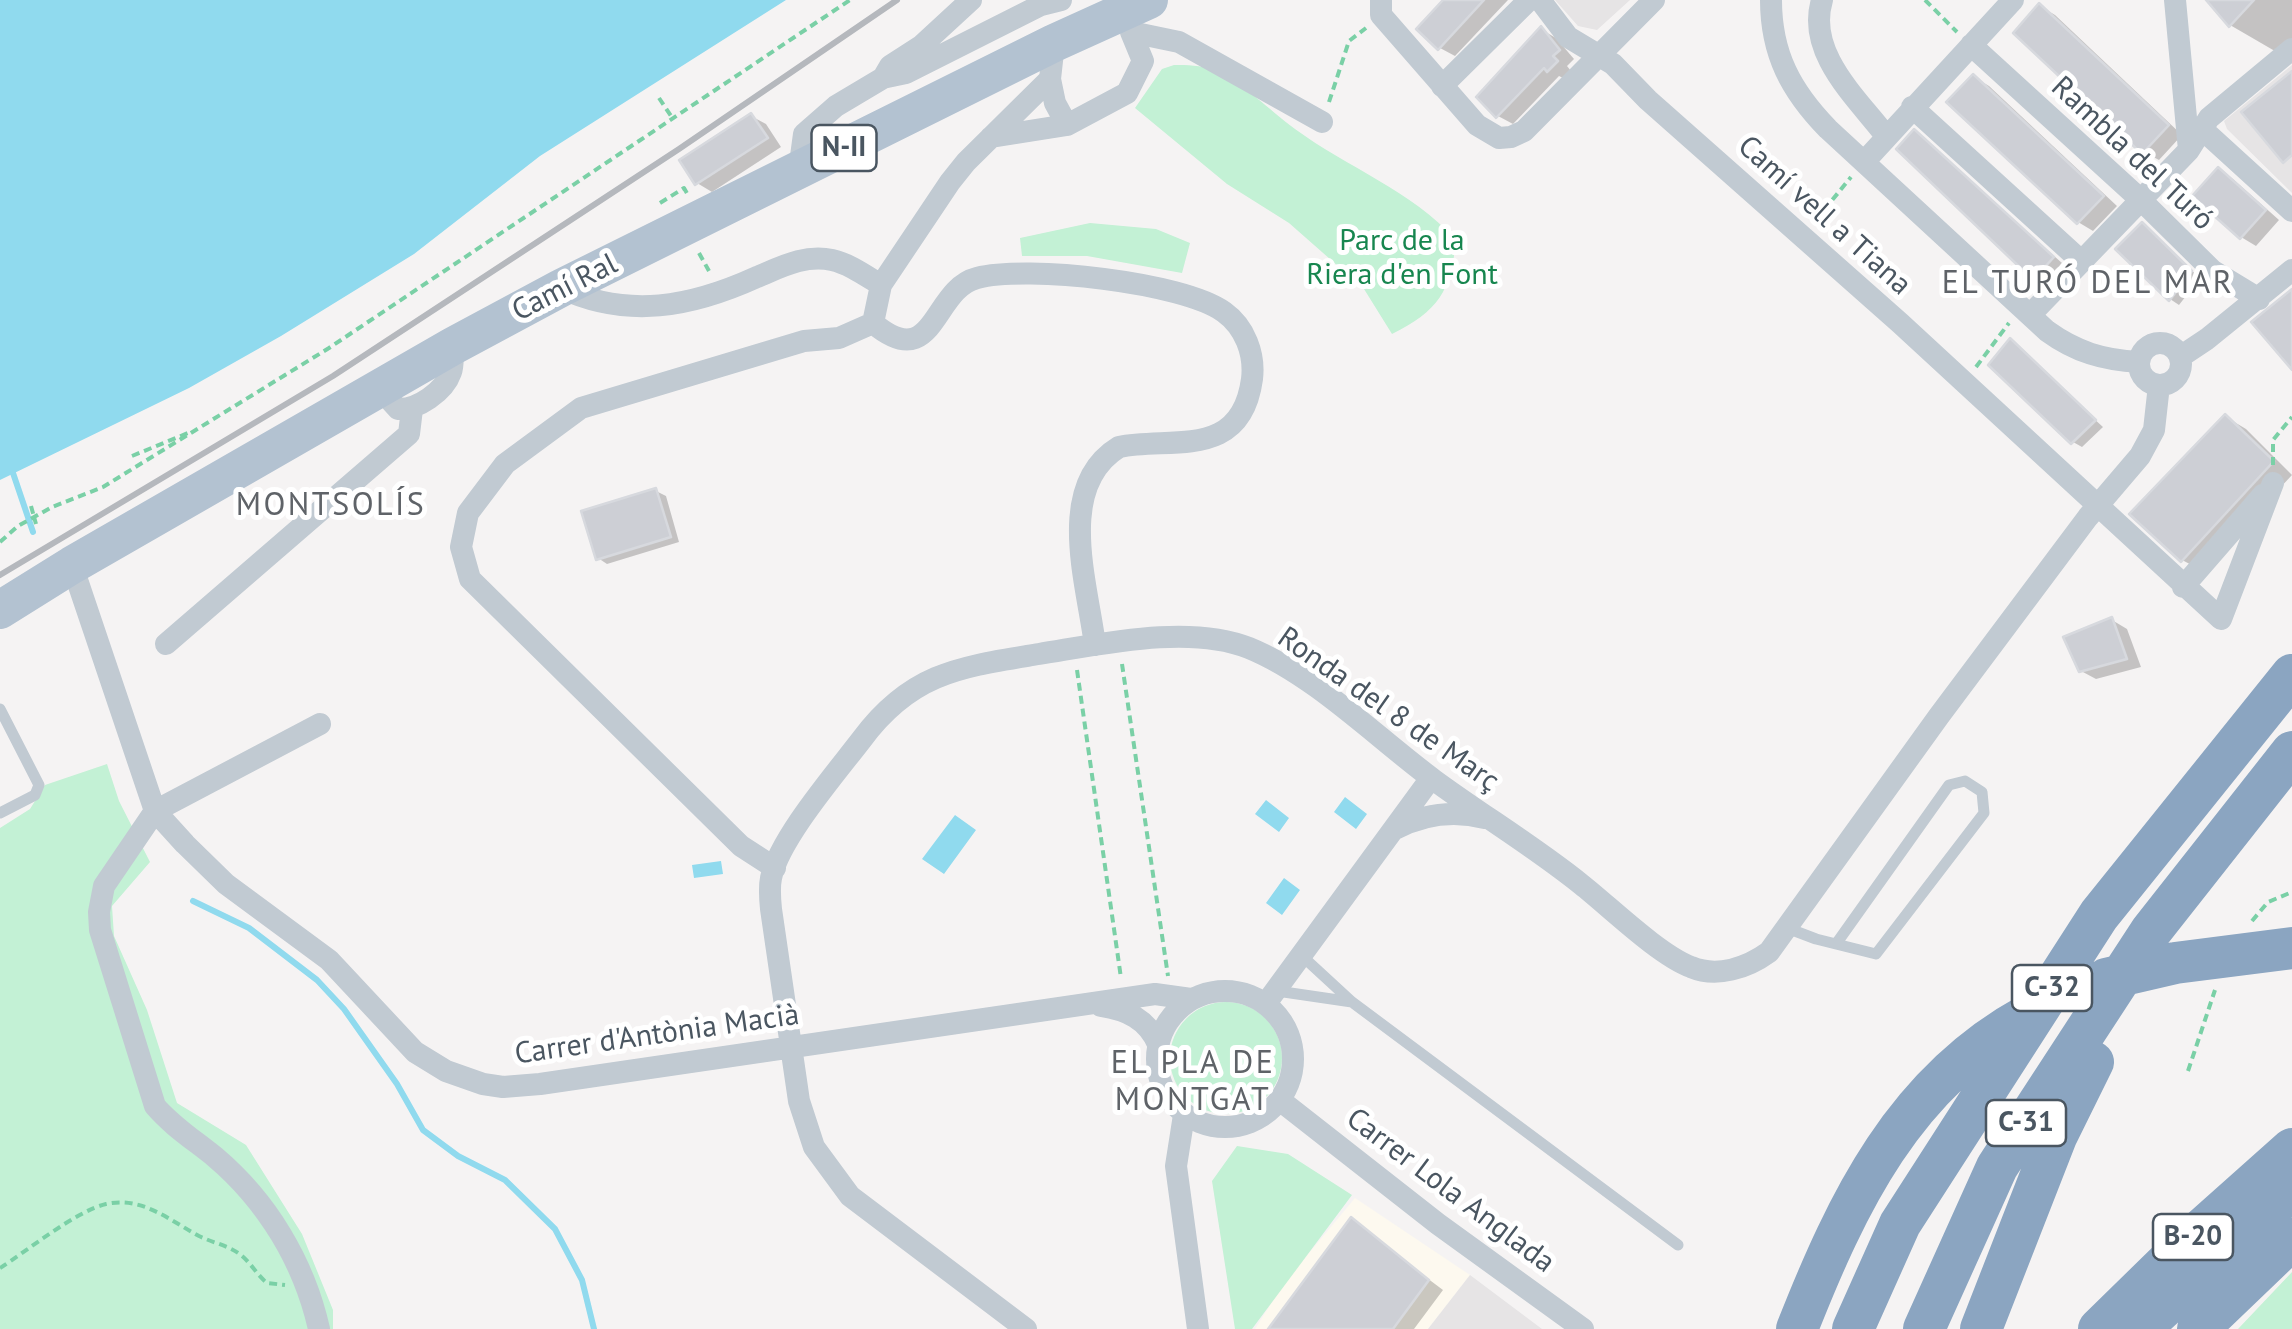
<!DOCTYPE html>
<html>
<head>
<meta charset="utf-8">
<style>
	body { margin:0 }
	canvas { display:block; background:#f5f3f3 }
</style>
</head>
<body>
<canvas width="2292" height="1329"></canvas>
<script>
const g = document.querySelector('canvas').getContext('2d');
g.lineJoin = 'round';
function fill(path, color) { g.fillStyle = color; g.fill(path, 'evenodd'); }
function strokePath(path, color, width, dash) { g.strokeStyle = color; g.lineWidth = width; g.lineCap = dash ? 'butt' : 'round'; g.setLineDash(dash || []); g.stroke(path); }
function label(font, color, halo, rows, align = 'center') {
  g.font = font + ' "PT Sans",sans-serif'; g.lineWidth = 10; g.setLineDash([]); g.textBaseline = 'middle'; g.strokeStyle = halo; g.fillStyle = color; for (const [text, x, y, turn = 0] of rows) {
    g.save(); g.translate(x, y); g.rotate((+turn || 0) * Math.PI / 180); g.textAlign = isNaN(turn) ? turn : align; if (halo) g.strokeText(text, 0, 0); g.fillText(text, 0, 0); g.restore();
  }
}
fill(new Path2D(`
	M1355 1198 1470 1275 1428 1329H1255L1284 1283Z`), '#fdf9ef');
fill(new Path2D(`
	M1555 0H1630L1597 30 1578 26Z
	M2292 65V193L2227 129 2224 121Z
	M1470 1275 1542 1329H1428Z`), '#e6e4e5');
fill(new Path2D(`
	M1174 65C1187 65 1201 65 1213 70 1243 82 1269 110 1295 129 1348 168 1411 190 1456 240 1451 292 1438 311 1392 334L1364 289 1289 223 1227 184 1135 108 1162 69Z
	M1090 223 1156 229 1190 243 1182 273 1087 256H1022L1020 238Z
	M107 764 119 801 150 862 112 906 114 936 147 1010 177 1103 246 1145 302 1234 333 1310V1329H0V828L30 809 45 785Z
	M1170 1058a56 56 0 1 1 112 0a56 56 0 1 1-112 0Z
	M1237 1146 1288 1154 1352 1195 1252 1329H1235L1212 1181Z
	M2292 1272V1329H2238Z`), '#c3f1d5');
fill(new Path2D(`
	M0 0H786L540 156 414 254 281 336 189 388 0 480Z
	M1345 797 1367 814 1356 829 1334 812Z
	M1266 800 1289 818 1279 832 1255 814Z
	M955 815 976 830 944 874 922 859Z
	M721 861 723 874 694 878 692 865Z
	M1284 878 1300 890 1282 915 1266 903Z`), '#90daee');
fill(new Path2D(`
	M1447 0H1508L1455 56 1440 48Z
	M2210 0H2292V61L2230 25Z
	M2040 6 2055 15 2182 135 2159 160 2144 152Z
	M1542 30 1556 38 1574 59 1567 66 1571 71 1563 78 1559 76 1513 124 1498 116Z
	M1974 77 1989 86 2117 206 2093 231 2078 222Z
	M751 116 766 124 781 147 712 192 697 183Z
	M1915 133 2062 263 2043 283 2034 278Z
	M2219 170 2233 179 2279 220 2256 246 2241 237Z
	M2142 225 2200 278 2179 305 2170 299Z
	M2010 342 2103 427 2082 447 2073 442Z
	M2226 417 2246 429 2292 475 2203 571 2182 560Z
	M656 491 666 496 679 542 607 564 598 558Z
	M2112 620 2127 629 2141 667 2096 679 2081 671Z
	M1351 1221 1443 1290 1414 1329H1271Z`), '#0003');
strokePath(new Path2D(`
	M13 473 33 532
	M193 901 249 928 317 980 344 1009 397 1084 423 1130 458 1156 505 1180 555 1229 582 1280 594 1329`), '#90daee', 6);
const building = new Path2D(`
	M1443 0H1484L1438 50 1416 29Z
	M2206 0H2254L2229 27Z
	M2039 3 2169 125 2142 154 2013 33Z
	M1541 26 1560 50 1553 56 1558 61 1547 72 1544 68 1496 118 1476 97Z
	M2292 71V155L2283 163 2241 112Z
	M1973 74 2104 196 2077 224 1946 102Z
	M751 113 768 138 695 185 679 160Z
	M1914 129 2054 257 2033 280 1896 149Z
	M2218 167 2266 210 2240 239 2192 196Z
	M2142 222 2192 271 2169 301 2115 249Z
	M2292 289V370L2251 322Z
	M2010 338 2096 420 2071 444 1988 365Z
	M2225 414 2274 461 2181 562 2129 514Z
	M656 488 671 537 596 560 581 511Z
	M2112 617 2127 659 2079 672 2063 637Z
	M1351 1217 1429 1280 1393 1329H1268Z`);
fill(building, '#cdcfd5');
strokePath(building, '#d7d9de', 2.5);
strokePath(new Path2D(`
	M1925 0 1957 32
	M659 98 673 119
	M1329 102 1349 41 1366 28
	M660 203 684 188 688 195
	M1816 220 1851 177
	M699 253 709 271
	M1976 367 2009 323
	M132 456 188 433
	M2273 465V440L2292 417
	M31 506 36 524
	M0 542 18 526 52 507 103 487 329 348 850 0
	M1122 664 1168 976
	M1077 670 1121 978
	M2252 921 2268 902 2292 892
	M2188 1071 2215 990
	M0 1268C27 1251 76 1211 106 1204 142 1196 169 1220 199 1236 213 1243 228 1245 241 1255 251 1263 257 1275 267 1283L285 1285`), '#7ad0a6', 4, [8, 5]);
strokePath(new Path2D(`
	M0 709 39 785 35 795 0 813
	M1787 928 1816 939 1876 954 1984 813 1982 792 1965 781 1949 785 1836 944
	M1301 955 1352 1002 1678 1245
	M1277 991 1352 1002`), '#c1cad2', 11);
strokePath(new Path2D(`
	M1381 0V15L1477 125 1499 138 1511 137 1524 131 1654 0
	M1540 0 1568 37 1613 64 1648 100 1900 323 2221 619 2273 483
	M1771 0C1771 54 1791 91 1828 129L2047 331C2076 352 2103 360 2139 362
	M1822 0C1806 53 1857 98 1886 136
	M2175 0 2189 150
	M1131 32 1179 42 1322 122
	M1971 45 2141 200 2213 271 2259 299
	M887 77 906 73 1041 5 1061 0
	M1050 79 1055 103 1067 125
	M1442 86 1529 0
	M1912 107 2081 261
	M2202 129 2292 211
	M991 137 1067 125 1127 93 1143 61 1131 32
	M1864 162 2013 0
	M799 171 804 134 836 106 883 78 890 66 921 46 971 0
	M561 288C628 319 691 307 757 277 781 267 805 254 832 260 850 264 866 276 881 285
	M2030 315 2189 150 2209 118 2292 49
	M873 323C935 375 932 289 977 278 1027 265 1182 282 1224 312 1245 327 1255 354 1252 379 1241 461 1171 436 1119 447 1055 486 1087 582 1095 645
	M873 323 881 285 950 182 966 162 1050 79 1054 43
	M2139 364a21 21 0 1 1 42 0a21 21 0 1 1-42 0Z
	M2180 357 2207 339 2292 270
	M380 389 398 409C417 410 444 392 451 372 454 365 452 353 453 346
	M72 565 155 811 185 844 226 884 329 960 415 1052 446 1071 483 1084 503 1087 540 1084 1155 994 1191 999
	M2183 587 2263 495
	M166 644 409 434 412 409
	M1395 829C1424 814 1453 810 1485 818
	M775 868 741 846 470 579 461 547 468 513 505 464 581 408 804 341 839 338 873 323
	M1157 1059a68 68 0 1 1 136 0a68 68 0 1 1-136 0Z
	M1267 1002 1431 778
	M1101 1006C1127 1010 1147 1019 1158 1044
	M1281 1101 1438 1224 1583 1329
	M1184 1115 1176 1166 1198 1329
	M319 1329C304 1262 267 1201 215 1157 194 1140 172 1126 155 1106L100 930 99 912 104 886 155 811 320 724
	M1026 1329 850 1196 814 1147 799 1101 771 909C770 899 769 888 771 878 779 839 836 773 862 739 912 672 961 667 1039 654 1102 644 1189 624 1249 648 1315 675 1377 738 1434 780 1483 816 1535 847 1582 885 1611 908 1659 955 1691 967 1717 978 1747 968 1769 952L1939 716 2088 517 2140 456 2154 430 2159 385`), '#c1cad2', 22);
strokePath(new Path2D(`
	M0 610 72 565 453 346 561 288 1054 43 1149 0`), '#b3c2d1', 38);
strokePath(new Path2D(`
	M2106 979 2175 963 2292 948
	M1797 1329C1847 1202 1904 1083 2028 1015
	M1853 1329 1900 1224 2099 915 2292 675
	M1924 1329 1997 1167 2151 931 2292 752
	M1981 1329 2056 1137 2093 1062
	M2099 1329 2191 1239 2292 1149
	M2140 1329 2292 1189
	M2198 1329 2292 1239`), '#8ba5c1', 42);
strokePath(new Path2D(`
	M0 575 333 376 679 149 897 0`), '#b5b8bd', 6);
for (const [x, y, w] of [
	[844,148,65],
	[2052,988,80],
	[2026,1123,80],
	[2193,1237,80]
]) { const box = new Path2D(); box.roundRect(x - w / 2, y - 23, w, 46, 8); g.fillStyle = '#fff'; g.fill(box); strokePath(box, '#4a5661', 2.5); }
label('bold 28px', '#4a5661', null, [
	["N-II",844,148],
	["C-32",2052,988],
	["C-31",2026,1123],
	["B-20",2193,1237]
]);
label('30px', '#4a5661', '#fff', [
	["Rambla del Turó",2132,154,43],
	["Camí vell a Tiana",1824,216,42],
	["Camí Ral",565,288,-27],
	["Ronda del 8 de Març",1388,710,35],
	["Carrer d'Antònia Macià",657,1035,-8],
	["Carrer Lola Anglada",1450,1191,37]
]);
label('30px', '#17864f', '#fff', [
	["Parc de la",1402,241],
	["Riera d'en Font",1402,275]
]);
g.letterSpacing = '2.5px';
label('32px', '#5f6368', '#fff', [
	["EL TURÓ DEL MAR",2088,284],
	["MONTSOLÍS",331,506],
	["EL PLA DE",1193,1064],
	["MONTGAT",1193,1101]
]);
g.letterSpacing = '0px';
</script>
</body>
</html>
